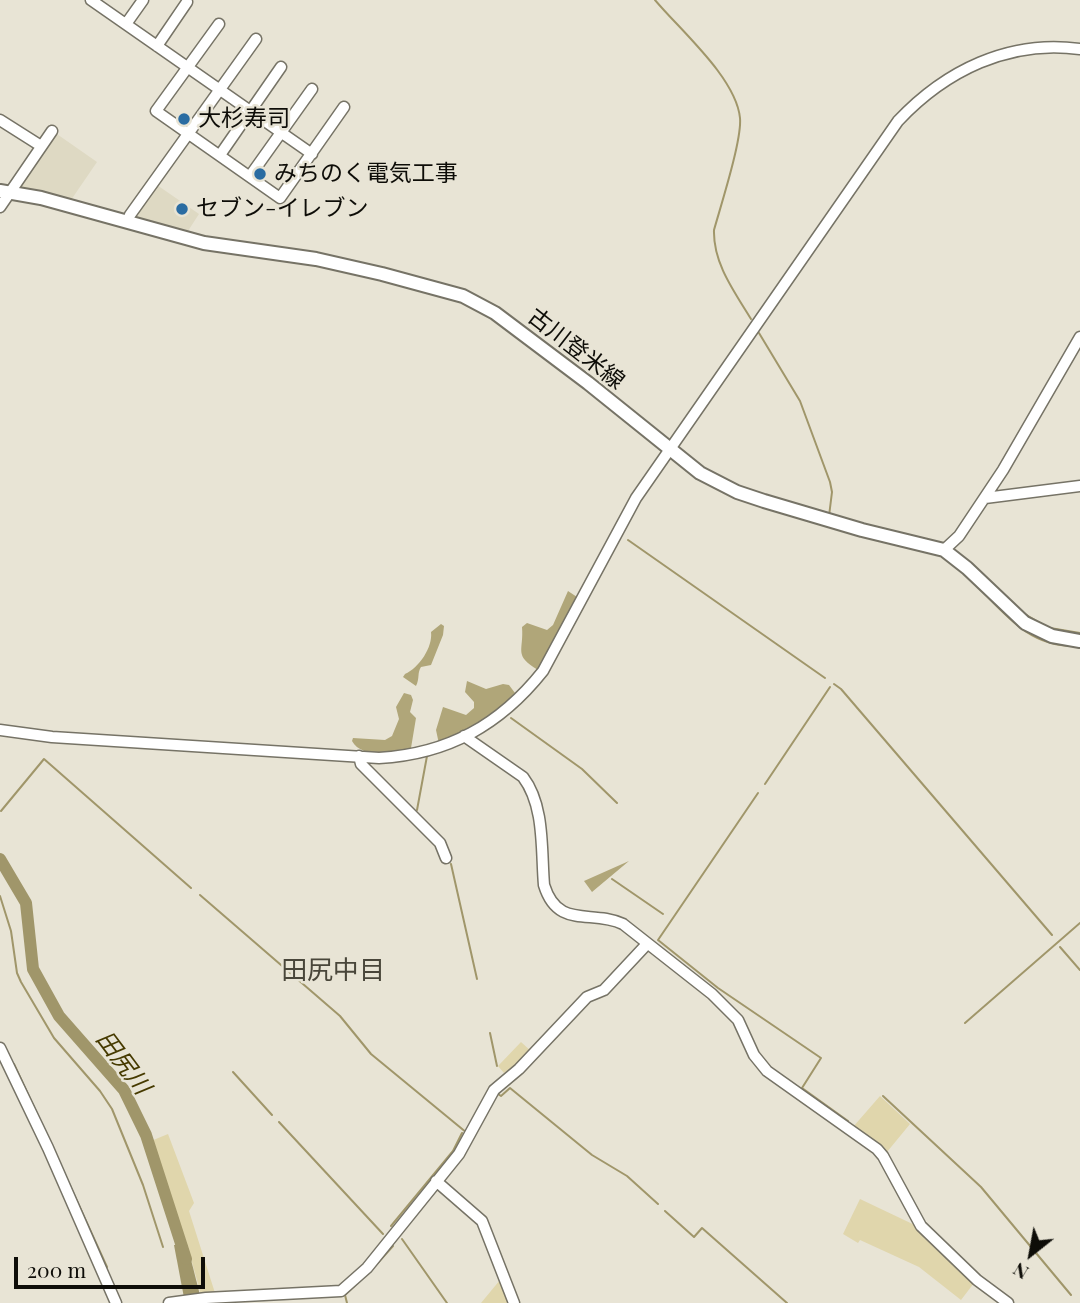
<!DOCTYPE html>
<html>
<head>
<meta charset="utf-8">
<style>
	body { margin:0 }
	#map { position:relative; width:1080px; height:1303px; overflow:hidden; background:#e8e4d5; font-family:"Playfair Display",serif }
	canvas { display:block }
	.north { position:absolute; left:996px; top:1219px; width:70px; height:70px; -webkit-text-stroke:5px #e8e4d5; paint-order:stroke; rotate:211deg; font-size:19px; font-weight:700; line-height:28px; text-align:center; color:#0e0d08 }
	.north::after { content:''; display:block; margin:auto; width:24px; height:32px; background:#0e0d08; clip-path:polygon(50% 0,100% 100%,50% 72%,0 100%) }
	.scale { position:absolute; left:14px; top:1257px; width:191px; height:32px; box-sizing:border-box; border:4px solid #0e0d08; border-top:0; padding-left:9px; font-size:21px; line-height:24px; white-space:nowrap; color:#0e0d08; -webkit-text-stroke:5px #e8e4d5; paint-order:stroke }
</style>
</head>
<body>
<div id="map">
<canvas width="1080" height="1303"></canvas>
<div class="north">N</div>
<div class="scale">200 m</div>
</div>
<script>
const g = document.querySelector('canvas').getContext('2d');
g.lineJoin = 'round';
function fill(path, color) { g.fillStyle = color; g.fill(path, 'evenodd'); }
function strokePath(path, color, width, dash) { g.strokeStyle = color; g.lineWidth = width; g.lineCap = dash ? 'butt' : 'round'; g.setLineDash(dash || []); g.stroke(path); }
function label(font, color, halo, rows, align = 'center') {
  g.font = font + ' "Playfair Display","Noto Sans JP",serif'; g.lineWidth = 5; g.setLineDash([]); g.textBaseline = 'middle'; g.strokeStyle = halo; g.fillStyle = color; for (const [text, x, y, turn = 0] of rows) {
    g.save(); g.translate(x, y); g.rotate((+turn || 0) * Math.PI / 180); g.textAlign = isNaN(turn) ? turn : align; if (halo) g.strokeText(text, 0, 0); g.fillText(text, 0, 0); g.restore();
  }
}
fill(new Path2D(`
	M54 132 97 162 71 200 17 186Z
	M157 185 199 214 186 234 133 219Z`), '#ded9c3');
fill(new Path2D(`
	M521 1042 532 1052 504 1073 498 1066Z
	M880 1096 910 1124 887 1152 853 1127Z
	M168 1134 194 1203 189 1211 215 1293 201 1295 187 1244 151 1141Z
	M860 1199 921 1228 930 1242 974 1283 961 1300 919 1267 860 1240 858 1243 843 1234Z
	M500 1280 509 1303H481Z`), '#e0d6ac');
fill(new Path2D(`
	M568 591 577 597 575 605 538 670C513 655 524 651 522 627L527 623 547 630 553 625Z
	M441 624 444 626 443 635 431 665 421 667C417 673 420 678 416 686L403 677 405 674C419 668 433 647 431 632Z
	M467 681 486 689 503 684 509 685 515 693 494 714 439 744 436 730 443 707 466 715 474 708V702L465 692Z
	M404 693 411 695 413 700 410 712 416 718 411 748C394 754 362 759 352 741L353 738 385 740 392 736 399 719 396 707Z
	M629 861 592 892 584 881Z`), '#b0a679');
fill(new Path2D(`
	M187 1244 202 1303H185L174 1245Z`), '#a0966a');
strokePath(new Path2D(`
	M655 0C681 31 736 78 740 118 742 140 721 205 714 230 713 263 734 291 751 319
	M759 333 800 401 830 482 832 492 829 516
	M870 538 933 553
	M628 540 825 678
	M972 581C1004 612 1027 647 1075 646
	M1023 613 1042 624
	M1050 628 1080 633
	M834 684 841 689 1052 935
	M511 718 582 769 617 803
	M765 784 830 687
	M758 793 658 940 718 988 821 1058 802 1088 848 1121
	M417 810 427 756
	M1 811 44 759 191 888
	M451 864 477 979
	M612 879 663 914
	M200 895 340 1016 371 1054 467 1133
	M0 896 11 931 17 973 21 982 54 1038 100 1091 112 1109 143 1185 163 1247
	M1060 947 1080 970
	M965 1023 1080 923
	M490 1033 497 1066
	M14 1064 44 1129
	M233 1072 272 1115
	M498 1094 501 1096 510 1088 592 1155 627 1176 658 1204
	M883 1096 981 1187 1071 1295
	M279 1122 383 1234
	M61 1166 107 1267
	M665 1211 694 1237 702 1228 787 1303
	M391 1226 453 1151 462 1133
	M402 1239 447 1303
	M375 1266 393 1246
	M347 1303 345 1295 369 1272`), '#a0966a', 2);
strokePath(new Path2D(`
	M0 859 26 903 33 969 59 1016 124 1090 146 1135 186 1259`), '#a0966a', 12);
const minor = new Path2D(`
	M91 0 312 154
	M126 24 143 0
	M219 24 156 111 280 198 344 107
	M157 46 187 2
	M0 120 41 146
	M220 155 281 67
	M250 176 312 89
	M0 207 52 131
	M127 222 130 215 256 39
	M985 498 1080 486
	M944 550 959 536 1003 470 1080 337
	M0 730 52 737 379 758C448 754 500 725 543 671L636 498 898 121C945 71 1009 39 1080 49
	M464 736 523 777C545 806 541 850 544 885 558 930 591 909 623 924L712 994 738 1020 754 1055 767 1071 877 1149 883 1156 921 1226 977 1280 1008 1303
	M359 756 361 764 440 843 446 858
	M0 1048 48 1148 116 1303
	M436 1181 482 1221 514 1303
	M169 1303 206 1298 341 1291 367 1268 459 1154 494 1090 519 1069 587 997 604 990 647 944`);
const major = new Path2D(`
	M0 191 41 198 204 243 316 259 382 274 463 296 495 313 588 383 700 473 737 492 764 501 862 530 944 550 967 568 1025 623 1052 636 1080 641`);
strokePath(minor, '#767366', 13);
strokePath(major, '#767366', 16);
strokePath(minor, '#fff', 10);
strokePath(major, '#fff', 12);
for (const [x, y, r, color] of [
	[184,119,7,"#2a6ca2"],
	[260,174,7,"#2a6ca2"],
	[182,209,7,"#2a6ca2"]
]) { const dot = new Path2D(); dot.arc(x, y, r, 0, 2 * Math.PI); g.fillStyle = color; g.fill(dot); strokePath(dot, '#e8e4d5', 2.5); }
label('23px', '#0e0d08', '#e8e4d5', [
	["大杉寿司",198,119],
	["みちのく電気工事",274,174],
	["セブン-イレブン",196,209]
], 'left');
label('23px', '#0e0d08', '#e8e4d5', [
	["古川登米線",576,349,38]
]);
label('italic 24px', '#463a00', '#e8e4d5', [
	["田尻川",123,1063,53]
]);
label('26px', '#49463a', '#e8e4d5', [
	["田尻中目",333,971]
]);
</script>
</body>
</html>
